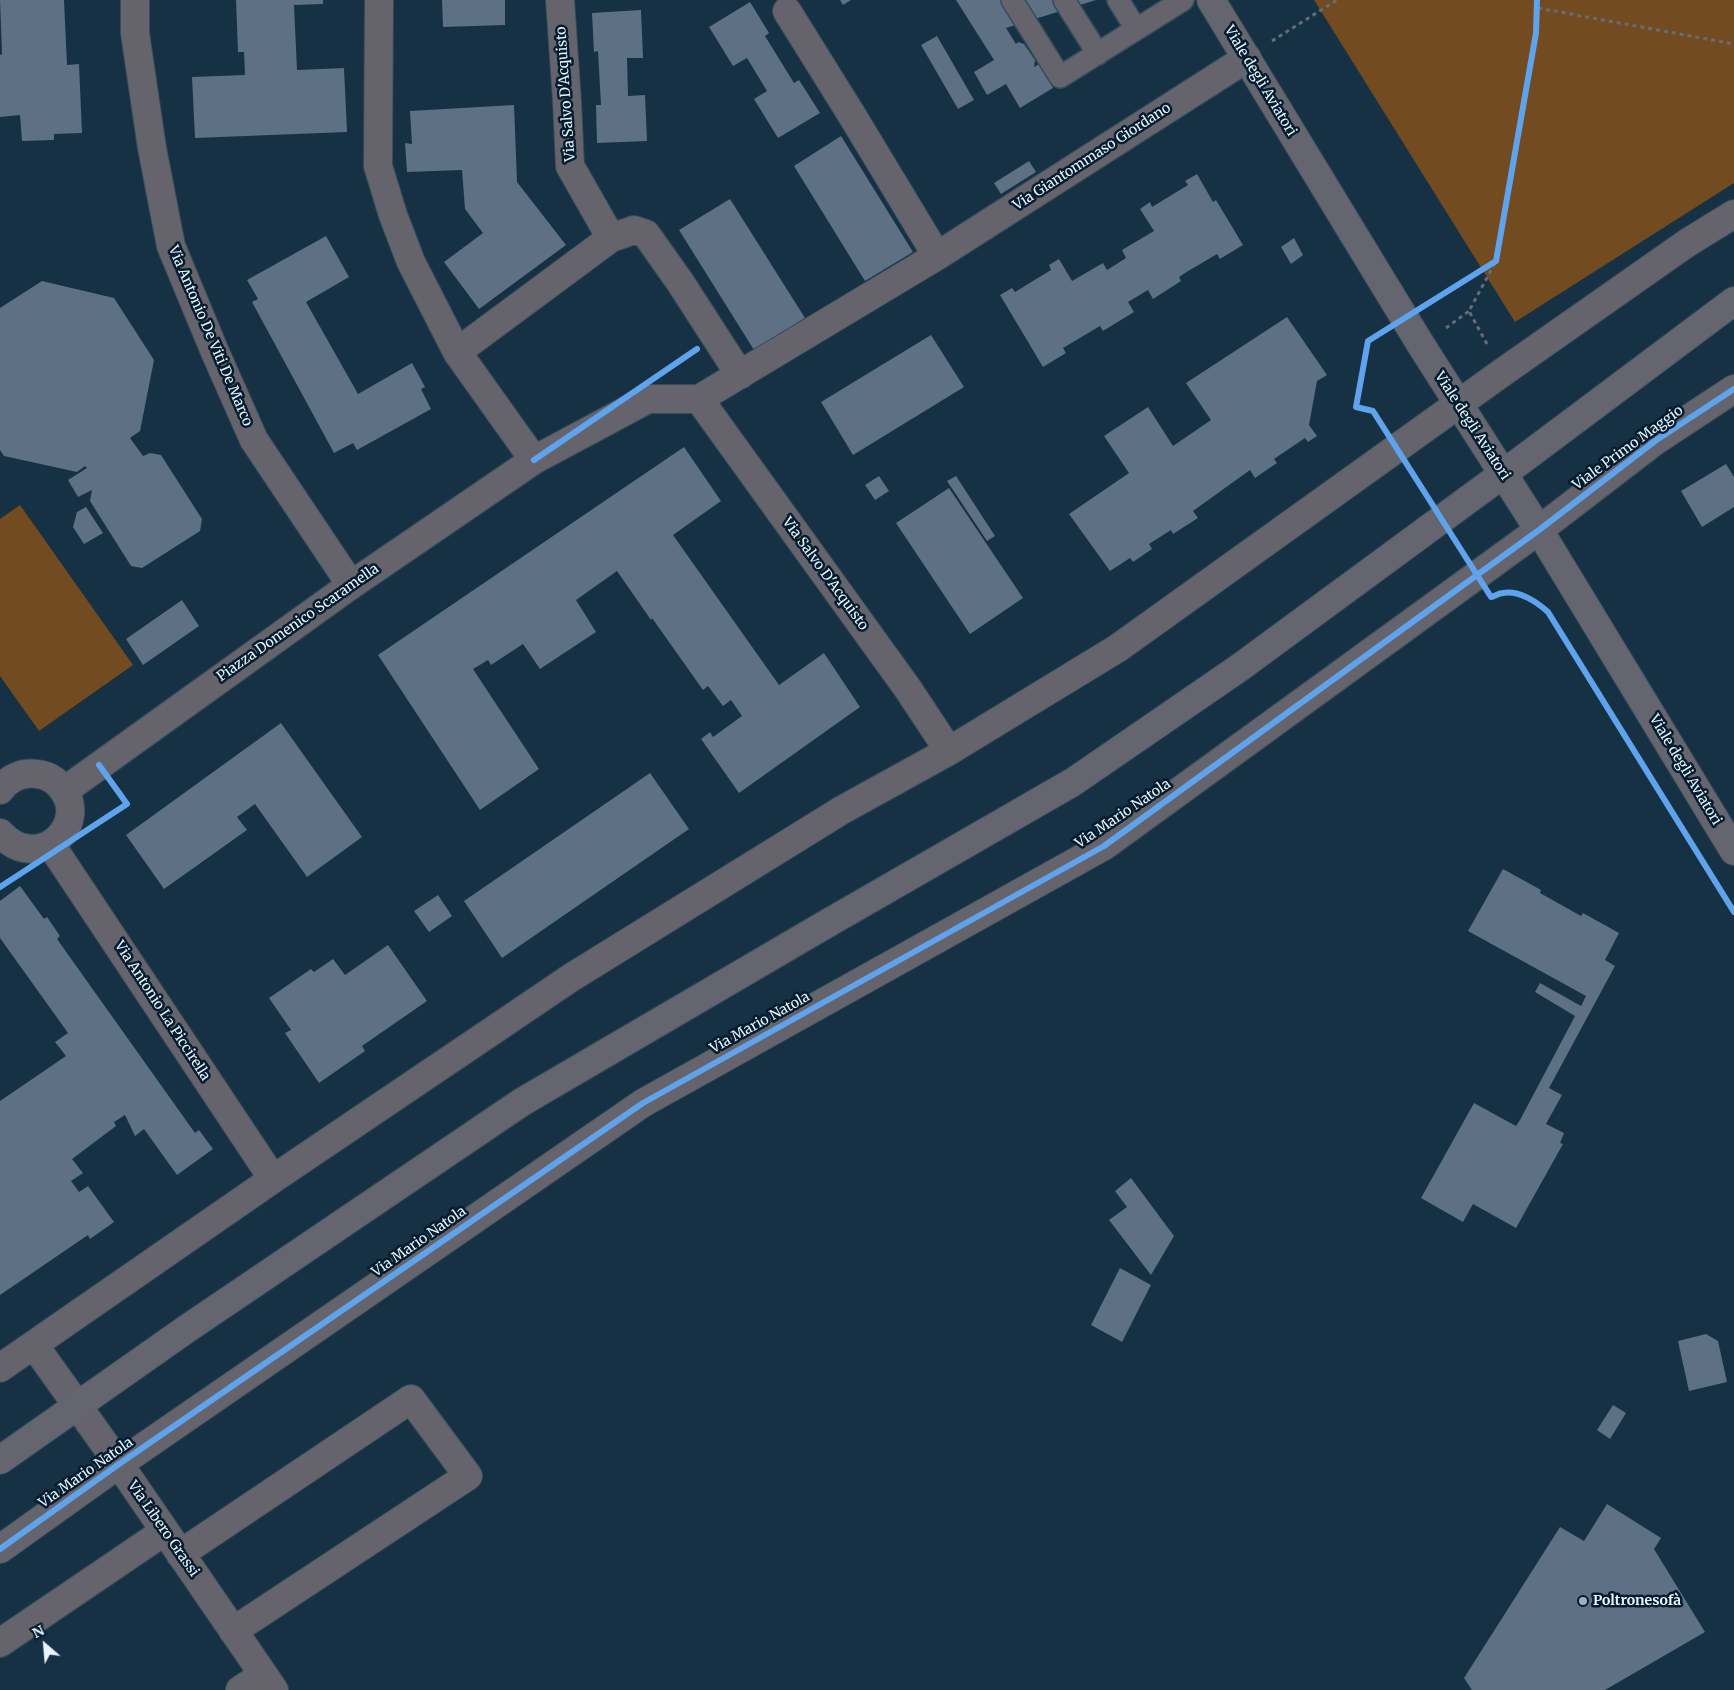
<!DOCTYPE html>
<html>
<head>
<meta charset="utf-8">
<style>
	body { margin:0 }
	#map { position:relative; width:1734px; height:1690px; overflow:hidden; background:#153143; font-family:Merriweather,serif }
	canvas { display:block }
	.north { position:absolute; left:20px; top:1620px; width:50px; height:50px; -webkit-text-stroke:4px #031c2e; paint-order:stroke; rotate:333deg; font-size:14px; font-weight:700; line-height:20px; text-align:center; color:#e9f5ff }
	.north::after { content:''; display:block; margin:auto; width:18px; height:22px; background:#e9f5ff; clip-path:polygon(50% 0,100% 100%,50% 72%,0 100%) }
</style>
</head>
<body>
<div id="map">
<canvas width="1734" height="1690"></canvas>
<div class="north">N</div>
</div>
<script>
const g = document.querySelector('canvas').getContext('2d');
g.lineJoin = 'round';
function fill(path, color) { g.fillStyle = color; g.fill(path, 'evenodd'); }
function strokePath(path, color, width, dash) { g.strokeStyle = color; g.lineWidth = width; g.lineCap = dash ? 'butt' : 'round'; g.setLineDash(dash || []); g.stroke(path); }
function label(font, color, halo, rows, align = 'center') {
  g.font = font + ' Merriweather,serif'; g.lineWidth = 5; g.setLineDash([]); g.textBaseline = 'middle'; g.strokeStyle = halo; g.fillStyle = color; for (const [text, x, y, turn = 0] of rows) {
    g.save(); g.translate(x, y); g.rotate((+turn || 0) * Math.PI / 180); g.textAlign = isNaN(turn) ? turn : align; if (halo) g.strokeText(text, 0, 0); g.fillText(text, 0, 0); g.restore();
  }
}
fill(new Path2D(`
	M1314 0H1734V183L1515 322Z
	M20 505 133 665 39 731 0 676V519Z`), '#724b20');
fill(new Path2D(`
	M0 0H64L67 65 79 64 82 133 54 134V140L22 141 20 115 0 117V55L2 54Z
	M236 0H323V4L294 5 297 70 344 68 347 132 195 138 192 77 245 75 244 52H238Z
	M442 0H505V25L443 27Z
	M840 0H851L843 5Z
	M956 0H1096L1006 28 1016 44 1018 42 1024 44 1035 60 1034 67 1039 64 1053 88 1020 108 1006 84 987 95 974 72 994 60Z
	M750 2 769 33 765 36 794 83 799 80 820 113 778 138 754 99 767 91 747 58 733 66 709 27Z
	M641 10 643 58H627L628 96 645 95 647 141 597 143 596 105H601L598 51 594 52 592 13Z
	M937 36 974 100 958 109 921 45Z
	M514 105 517 182 566 245 479 309 444 262 483 233 465 209 462 170 407 172 405 143 412 144 410 111Z
	M841 136 913 252 865 281 794 166Z
	M1029 161 1036 172 1001 194 994 183Z
	M1197 174 1213 202 1216 200 1243 245 1220 259 1217 254 1185 273 1179 277 1181 281 1153 299 1148 290 1128 302 1134 312 1103 331 1100 326 1063 348 1066 353 1043 367 1000 295 1012 288 1015 292 1051 270 1049 265 1059 259 1072 281 1103 263 1107 270 1126 258 1122 250 1154 231 1140 209 1150 202 1152 207 1188 185 1185 181Z
	M730 199 805 318 754 350 679 230Z
	M326 236 349 277 306 302 358 394 412 363 425 387 421 389 431 409 357 450 353 443 334 453 252 302 258 299 247 280Z
	M1294 238 1303 255 1291 264 1281 247Z
	M42 281 114 298 154 360 140 431 130 438 143 456 150 453 161 455 202 519 200 531 142 568 131 566 90 501 92 490 78 497 68 480 87 468 85 466 77 472 4 456 0 450V308Z
	M1287 317 1327 375 1317 381 1309 425 1317 436 1308 442 1305 438 1274 459 1277 463 1255 478 1250 470 1193 511 1198 518 1173 534 1171 530 1149 544 1152 549 1133 562 1130 558 1110 571 1069 514 1129 473 1104 436 1148 407 1173 446 1211 420 1186 383Z
	M931 335 964 387 853 455 821 402Z
	M684 447 721 501 673 535 779 685 824 653 860 707 739 793 701 739 710 732 713 737 742 716 731 700 723 706 708 686 703 690 652 618 651 620 617 571 576 600 596 632 540 669 523 644 491 665 488 660 473 669 539 769 480 810 378 655Z
	M1726 464 1734 477V507L1702 527 1681 491Z
	M879 476 889 491 875 500 865 485Z
	M956 476 995 536 987 541 947 481Z
	M949 488 1023 598 970 634 896 523Z
	M86 507 103 533 84 544 73 527 77 512Z
	M182 600 199 626 143 665 126 639Z
	M281 723 362 837 307 877 255 804 237 817 247 830 164 889 126 835Z
	M650 773 689 829 502 958 464 901Z
	M1503 869 1541 890 1540 893 1581 916 1583 913 1619 933 1605 960 1615 966 1549 1088 1562 1095 1546 1124 1564 1133 1560 1143 1563 1144 1516 1228 1473 1204 1463 1222 1421 1198 1474 1103 1516 1126 1520 1120 1575 1016 1535 992 1540 983 1581 1006 1586 996 1468 931Z
	M20 886 44 919 47 917 60 936 57 939 195 1133 199 1130 213 1149 177 1175 144 1129 135 1136 125 1115 114 1122 116 1126 72 1159 83 1173 71 1181 79 1192 88 1186 114 1222 90 1239 88 1235 0 1295V1101L66 1056 55 1042 68 1033 0 938V901Z
	M438 895 452 916 429 932 414 911Z
	M388 945 427 1001 362 1046 365 1051 319 1083 285 1033 291 1030 269 998 311 969 314 972 333 959 345 975Z
	M1131 1178 1174 1236 1151 1275 1109 1220 1127 1207 1115 1191Z
	M1120 1268 1151 1285 1122 1342 1091 1325Z
	M1706 1334 1718 1341 1727 1382 1689 1391 1678 1341Z
	M1613 1405 1626 1413 1610 1439 1597 1430Z
	M1607 1504 1661 1538 1654 1549 1705 1632 1605 1690H1472L1464 1678 1560 1527 1584 1541Z`), '#5d7084');
const lane = new Path2D(`
	M1012 0 1060 77 1183 0
	M1064 0 1098 54
	M1118 0 1136 29`);
const street = new Path2D(`
	M135 0V33L152 148 171 246 215 352 254 440 351 585
	M379 0 378 166 393 215 411 262 457 352
	M560 0 567 101 570 166 611 238
	M787 11 853 117 937 256
	M699 399 937 256 1247 58
	M699 399 908 689 949 751
	M534 460 457 352 611 238 634 230 646 234 680 282 740 375
	M0 790C9 778 22 772 37 774 46 775 54 779 60 786 93 822 39 876 0 833
	M64 791 351 585 534 460 648 399H699
	M51 845 273 1179
	M34 1345 119 1464 274 1690
	M0 1368 273 1179 572 977 842 810 949 751 1118 648 1503 372 1687 243 1734 214
	M0 1549 119 1464 643 1103 1104 846 1539 530 1655 441 1734 389
	M180 1554 411 1399 468 1476 233 1631
	M0 1643 165 1531
	M240 1690 263 1675`);
const secondary = new Path2D(`
	M1211 0 1421 345 1539 530 1734 851
	M0 1460 188 1328 522 1102 828 923 1073 782 1239 668 1503 474 1734 301`);
strokePath(lane, '#364c5a', 24);
strokePath(street, '#364c5a', 30);
strokePath(secondary, '#364c5a', 30);
strokePath(new Path2D(`
	M1538 8 1734 44
	M1272 41 1337 0
	M1446 328 1469 311
	M1487 344 1469 311 1496 261`), '#676c75', 3, [4, 4]);
strokePath(lane, '#65636b', 21);
strokePath(street, '#65636b', 28);
strokePath(secondary, '#64656e', 28);
strokePath(new Path2D(`
	M1537 0 1536 33 1496 261 1368 341 1356 407 1373 411 1491 597C1495 596 1499 593 1503 593 1519 590 1537 602 1548 612L1734 912
	M534 460 697 349
	M0 887 127 804 99 765
	M0 1549 119 1464 643 1103 1104 846 1539 530 1655 441 1734 389`), '#60a3ed', 6);
for (const [x, y, r, color] of [
	[1583,1601,5,"#9fb0bd"]
]) { const dot = new Path2D(); dot.arc(x, y, r, 0, 2 * Math.PI); g.fillStyle = color; g.fill(dot); strokePath(dot, '#031c2e', 2); }
label('14px', '#e9f5ff', '#031c2e', [
	["Viale degli Aviatori",1260,81,59],
	["Via Salvo D'Acquisto",566,94,-94],
	["Via Giantommaso Giordano",1092,157,-33],
	["Via Antonio De Viti De Marco",210,336,67],
	["Viale degli Aviatori",1472,426,57],
	["Viale Primo Maggio",1628,448,-36],
	["Via Salvo D'Acquisto",825,574,54],
	["Piazza Domenico Scaramella",298,623,-35],
	["Viale degli Aviatori",1685,770,59],
	["Via Mario Natola",1123,814,-34],
	["Via Antonio La Piccirella",162,1011,57],
	["Via Mario Natola",760,1023,-29],
	["Via Mario Natola",419,1242,-35],
	["Via Mario Natola",86,1473,-35],
	["Via Libero Grassi",163,1529,55]
]);
label('bold 14px', '#e9f5ff', '#031c2e', [
	["Poltronesofà",1593,1601]
], 'left');
</script>
</body>
</html>
